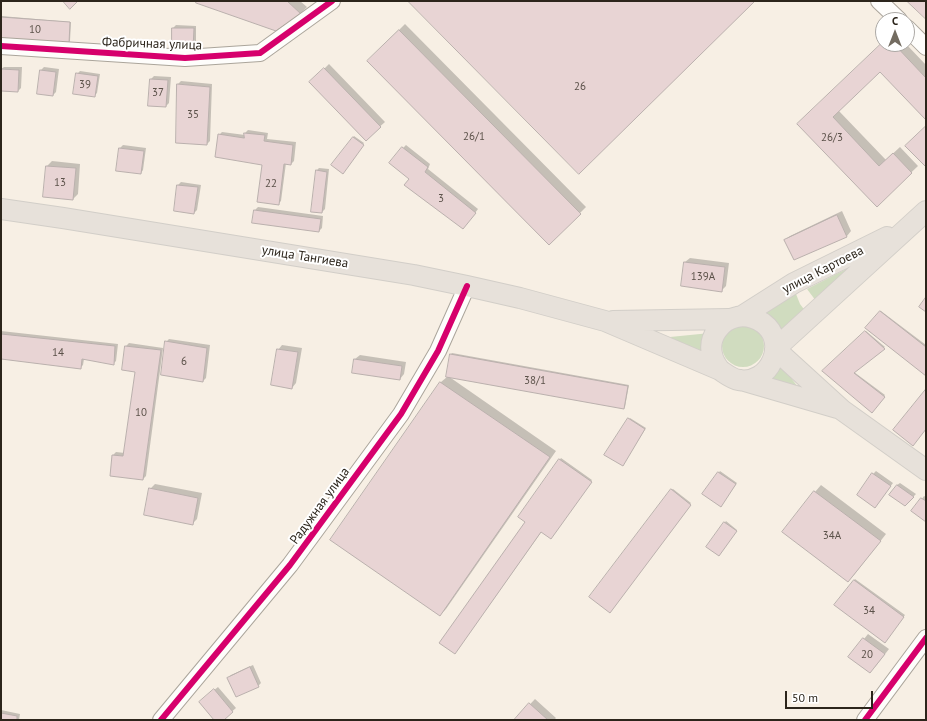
<!DOCTYPE html>
<html>
<head>
<meta charset="utf-8">
<style>
	body { margin:0 }
	#map { position:relative; width:927px; height:721px; overflow:hidden; background:#f7efe4; font-family:"PT Sans",sans-serif }
	canvas { display:block }
	.frame { position:absolute; inset:0; border:2px solid #2c251b; pointer-events:none }
	.north { position:absolute; left:875px; top:12px; width:40px; height:40px; box-sizing:border-box; background:#fff; border:1px solid #aba8a4; border-radius:50%; rotate:0deg; font-size:11px; font-weight:700; line-height:16px; text-align:center; color:#2c251b }
	.north::after { content:''; display:block; margin:auto; width:14px; height:18px; background:#736c61; clip-path:polygon(50% 0,100% 100%,50% 72%,0 100%) }
	.scale { position:absolute; left:785px; top:691px; width:88px; height:18px; box-sizing:border-box; border:2px solid #2c251b; border-top:0; padding-left:5px; font-size:12px; line-height:14px; white-space:nowrap; color:#2c251b; -webkit-text-stroke:3px #fff; paint-order:stroke }
</style>
</head>
<body>
<div id="map">
<canvas width="927" height="721"></canvas>
<div class="frame"></div>
<div class="north">С</div>
<div class="scale">50 m</div>
</div>
<script>
const g = document.querySelector('canvas').getContext('2d');
g.lineJoin = 'round';
function fill(path, color) { g.fillStyle = color; g.fill(path, 'evenodd'); }
function strokePath(path, color, width, dash) { g.strokeStyle = color; g.lineWidth = width; g.lineCap = dash ? 'butt' : 'round'; g.setLineDash(dash || []); g.stroke(path); }
function label(font, color, halo, rows, align = 'center') {
  g.font = font + ' "PT Sans",sans-serif'; g.lineWidth = 4; g.setLineDash([]); g.textBaseline = 'middle'; g.strokeStyle = halo; g.fillStyle = color; for (const [text, x, y, turn = 0] of rows) {
    g.save(); g.translate(x, y); g.rotate((+turn || 0) * Math.PI / 180); g.textAlign = isNaN(turn) ? turn : align; if (halo) g.strokeText(text, 0, 0); g.fillText(text, 0, 0); g.restore();
  }
}
fill(new Path2D(`
	M868 258 816 301 807 289Z
	M796 294 800 304 806 312 777 335 759 314Z
	M722 346a21 21 0 1 1 42 0a21 21 0 1 1-42 0Z
	M710 333 705 358 670 337Z
	M778 361 798 387 765 377Z`), '#d0dcbf');
fill(new Path2D(`
	M197 1H300L307 7 301 13 276 30Z
	M1 16 71 22 70 41 68 42 1 37Z
	M405 24 586 207 549 244 368 61Z
	M176 25 196 26V46L193 49 173 28Z
	M883 43V44H906L926 65V118L880 70 838 110 886 160 900 147 918 166 877 205 799 124Z
	M329 64 385 122 366 139 311 82Z
	M4 67H22L21 88 18 91 1 90V69Z
	M44 67 59 69 56 92 53 95 41 70Z
	M80 71 100 74 97 93 94 96 77 74Z
	M154 76 171 77 169 103 166 106 151 79Z
	M181 81 212 84 210 141 207 144 178 84Z
	M248 130 268 133 267 139 296 142 294 161 291 164 286 163 281 201 278 204 263 164 219 135 222 132 245 135V133Z
	M354 136 364 143 344 171 333 165Z
	M123 145 146 148 143 170 141 173 117 170 120 148Z
	M406 145 430 164 428 169 478 209 466 225 411 179 403 148Z
	M52 161 80 164 78 194 73 199 44 196 47 166Z
	M319 168 329 169 325 209 322 212 316 171Z
	M181 182 201 185 197 210 194 213 178 185Z
	M258 207 323 216 322 228 319 231 255 210Z
	M842 211 851 231 847 236 794 259 785 240 790 236Z
	M690 258 729 263 726 286 721 291 685 262Z
	M881 311 926 345V375L866 328Z
	M1 331 118 344 116 361 114 363 84 359 83 365 80 368 1 358Z
	M866 331 885 347 854 372 885 395 872 412 823 371Z
	M169 339 210 345 206 378 203 381 166 342Z
	M129 343 163 348 146 476 143 479 111 475 113 455 116 452 125 453 136 371 126 346Z
	M282 345 302 348 296 383 292 388 278 350Z
	M452 353 629 385 625 407 624 408 448 376 556 451 446 609 440 615 331 540 441 382 447 377 451 354Z
	M360 355 406 362 404 374 400 379 353 372 355 359Z
	M630 418 646 428 624 463 629 419Z
	M561 458 592 480 552 537 542 531 456 652 526 521 519 516Z
	M720 471 737 483 722 504 703 494Z
	M876 471 893 483 875 507 873 474Z
	M900 483 916 494 905 505 897 485Z
	M155 484 202 493 197 519 192 524 150 489Z
	M821 485 886 534 854 575 848 581 784 532 815 492Z
	M673 489 691 503 611 610 671 490Z
	M924 496 926 497V521L913 511Z
	M726 521 737 530 720 554 707 547Z
	M855 579 905 615 886 640 836 605Z
	M868 634 889 649 875 667 864 639Z
	M253 665 261 683 258 686 228 678 231 675Z
	M218 687 236 708 222 720H215L203 699Z
	M535 699 556 718 554 720H515Z
	M1 710 20 714 19 720H1Z`), '#0003');
const building = new Path2D(`
	M63 1H78L70 9Z
	M196 1H287L301 14 276 31 196 3Z
	M408 1H755L579 174Z
	M907 1H926V19Z
	M1 17 70 22 69 44 1 38Z
	M172 28H194L193 50H172Z
	M399 30 581 214 549 245 367 61Z
	M883 42V44H894L926 78V120L880 72 833 117 879 166 893 153 912 173 877 207 797 124Z
	M324 68 381 127 366 141 309 82Z
	M1 69 19 70 18 92 1 91Z
	M40 70 56 72 53 96 37 94Z
	M76 73 98 76 95 97 73 94Z
	M150 79 168 80 166 107 148 106Z
	M177 84 210 87 207 145 176 143Z
	M926 126V164L925 166 905 146Z
	M244 133 265 135 264 141 293 145 291 165 284 164 279 205 257 202 262 165 215 157 218 134 244 138Z
	M353 137 364 145 343 174 331 165Z
	M402 147 428 167 425 172 476 213 463 229 404 185 409 179 389 163Z
	M119 148 144 151 141 174 116 171Z
	M46 166 76 168 73 200 43 197Z
	M316 170 327 172 322 213 311 212Z
	M177 185 198 187 194 214 174 211Z
	M254 210 321 219 319 232 252 223Z
	M837 215 847 237 794 260 784 240Z
	M684 262 725 267 722 292 681 286Z
	M926 297V312L919 307Z
	M880 311 926 347V376L865 328Z
	M865 331 885 349 854 373 885 397 872 413 822 371Z
	M1 334 115 346 114 365 82 359 81 369 1 359Z
	M165 341 207 348 203 382 161 375Z
	M125 346 161 350 143 480 110 476 112 455 123 456 135 372 122 370Z
	M277 349 298 352 292 389 271 385Z
	M450 354 628 386 624 409 446 377Z
	M354 359 402 366 400 380 352 373Z
	M440 382 550 457 440 616 330 540Z
	M926 389V429L913 446 893 430Z
	M628 418 645 429 623 466 604 455Z
	M559 459 592 482 551 539 541 532 455 654 439 643 525 522 518 517Z
	M718 472 736 484 721 507 702 494Z
	M872 473 891 486 875 508 857 495Z
	M897 485 914 497 905 506 889 495Z
	M149 488 198 498 193 525 144 515Z
	M671 489 691 505 610 613 589 597Z
	M814 491 881 541 848 582 782 532Z
	M921 498 926 501V522L911 511Z
	M724 522 737 531 719 556 706 547Z
	M854 580 904 617 885 643 834 605Z
	M863 638 885 654 870 673 848 657Z
	M250 667 259 687 236 697 227 678Z
	M214 689 233 712 224 720H214L199 702Z
	M529 703 548 720H514Z
	M1 713 17 716V720H1Z`);
fill(building, '#e8d4d4');
strokePath(building, '#bab0ad', 1);
const minor = new Path2D(`
	M879 1 899 20
	M907 28 926 47
	M1 46 185 58 260 53 332 1
	M161 720 290 565 401 414 438 351 467 286
	M865 720 926 638`);
const major = new Path2D(`
	M1 209 63 218 414 275 467 286 520 298 605 321 720 370C726 374 732 379 739 380 770 385 789 342 763 323 755 318 746 315 737 317 721 320 708 337 712 354 713 360 716 365 720 370
	M926 211 775 349 842 410 926 470
	M742 316 794 283 887 237
	M613 321 729 319
	M741 380 837 408`);
strokePath(minor, '#aba59b', 18);
strokePath(major, '#d2cec8', 22);
strokePath(minor, '#fefdfb', 16);
strokePath(major, '#e7e1da', 20);
strokePath(new Path2D(`
	M1 46 185 58 260 53 332 1
	M161 720 290 565 401 414 438 351 467 286
	M865 720 926 638`), '#d6006c', 6);
label('11px', '#5b5149', null, [
	["10",35,30],
	["39",85,85],
	["26",580,87],
	["37",158,93],
	["35",193,115],
	["26/1",474,137],
	["26/3",832,138],
	["13",60,183],
	["22",271,184],
	["3",441,199],
	["139А",703,277],
	["14",58,353],
	["6",184,362],
	["38/1",535,381],
	["10",141,413],
	["34А",832,536],
	["34",869,611],
	["20",867,655]
]);
label('13px', '#2c251b', '#fff', [
	["Фабричная улица",152,44,2],
	["улица Тангиева",305,257,9],
	["улица Картоева",823,270,-27],
	["Радужная улица",320,506,-54]
]);
</script>
</body>
</html>
